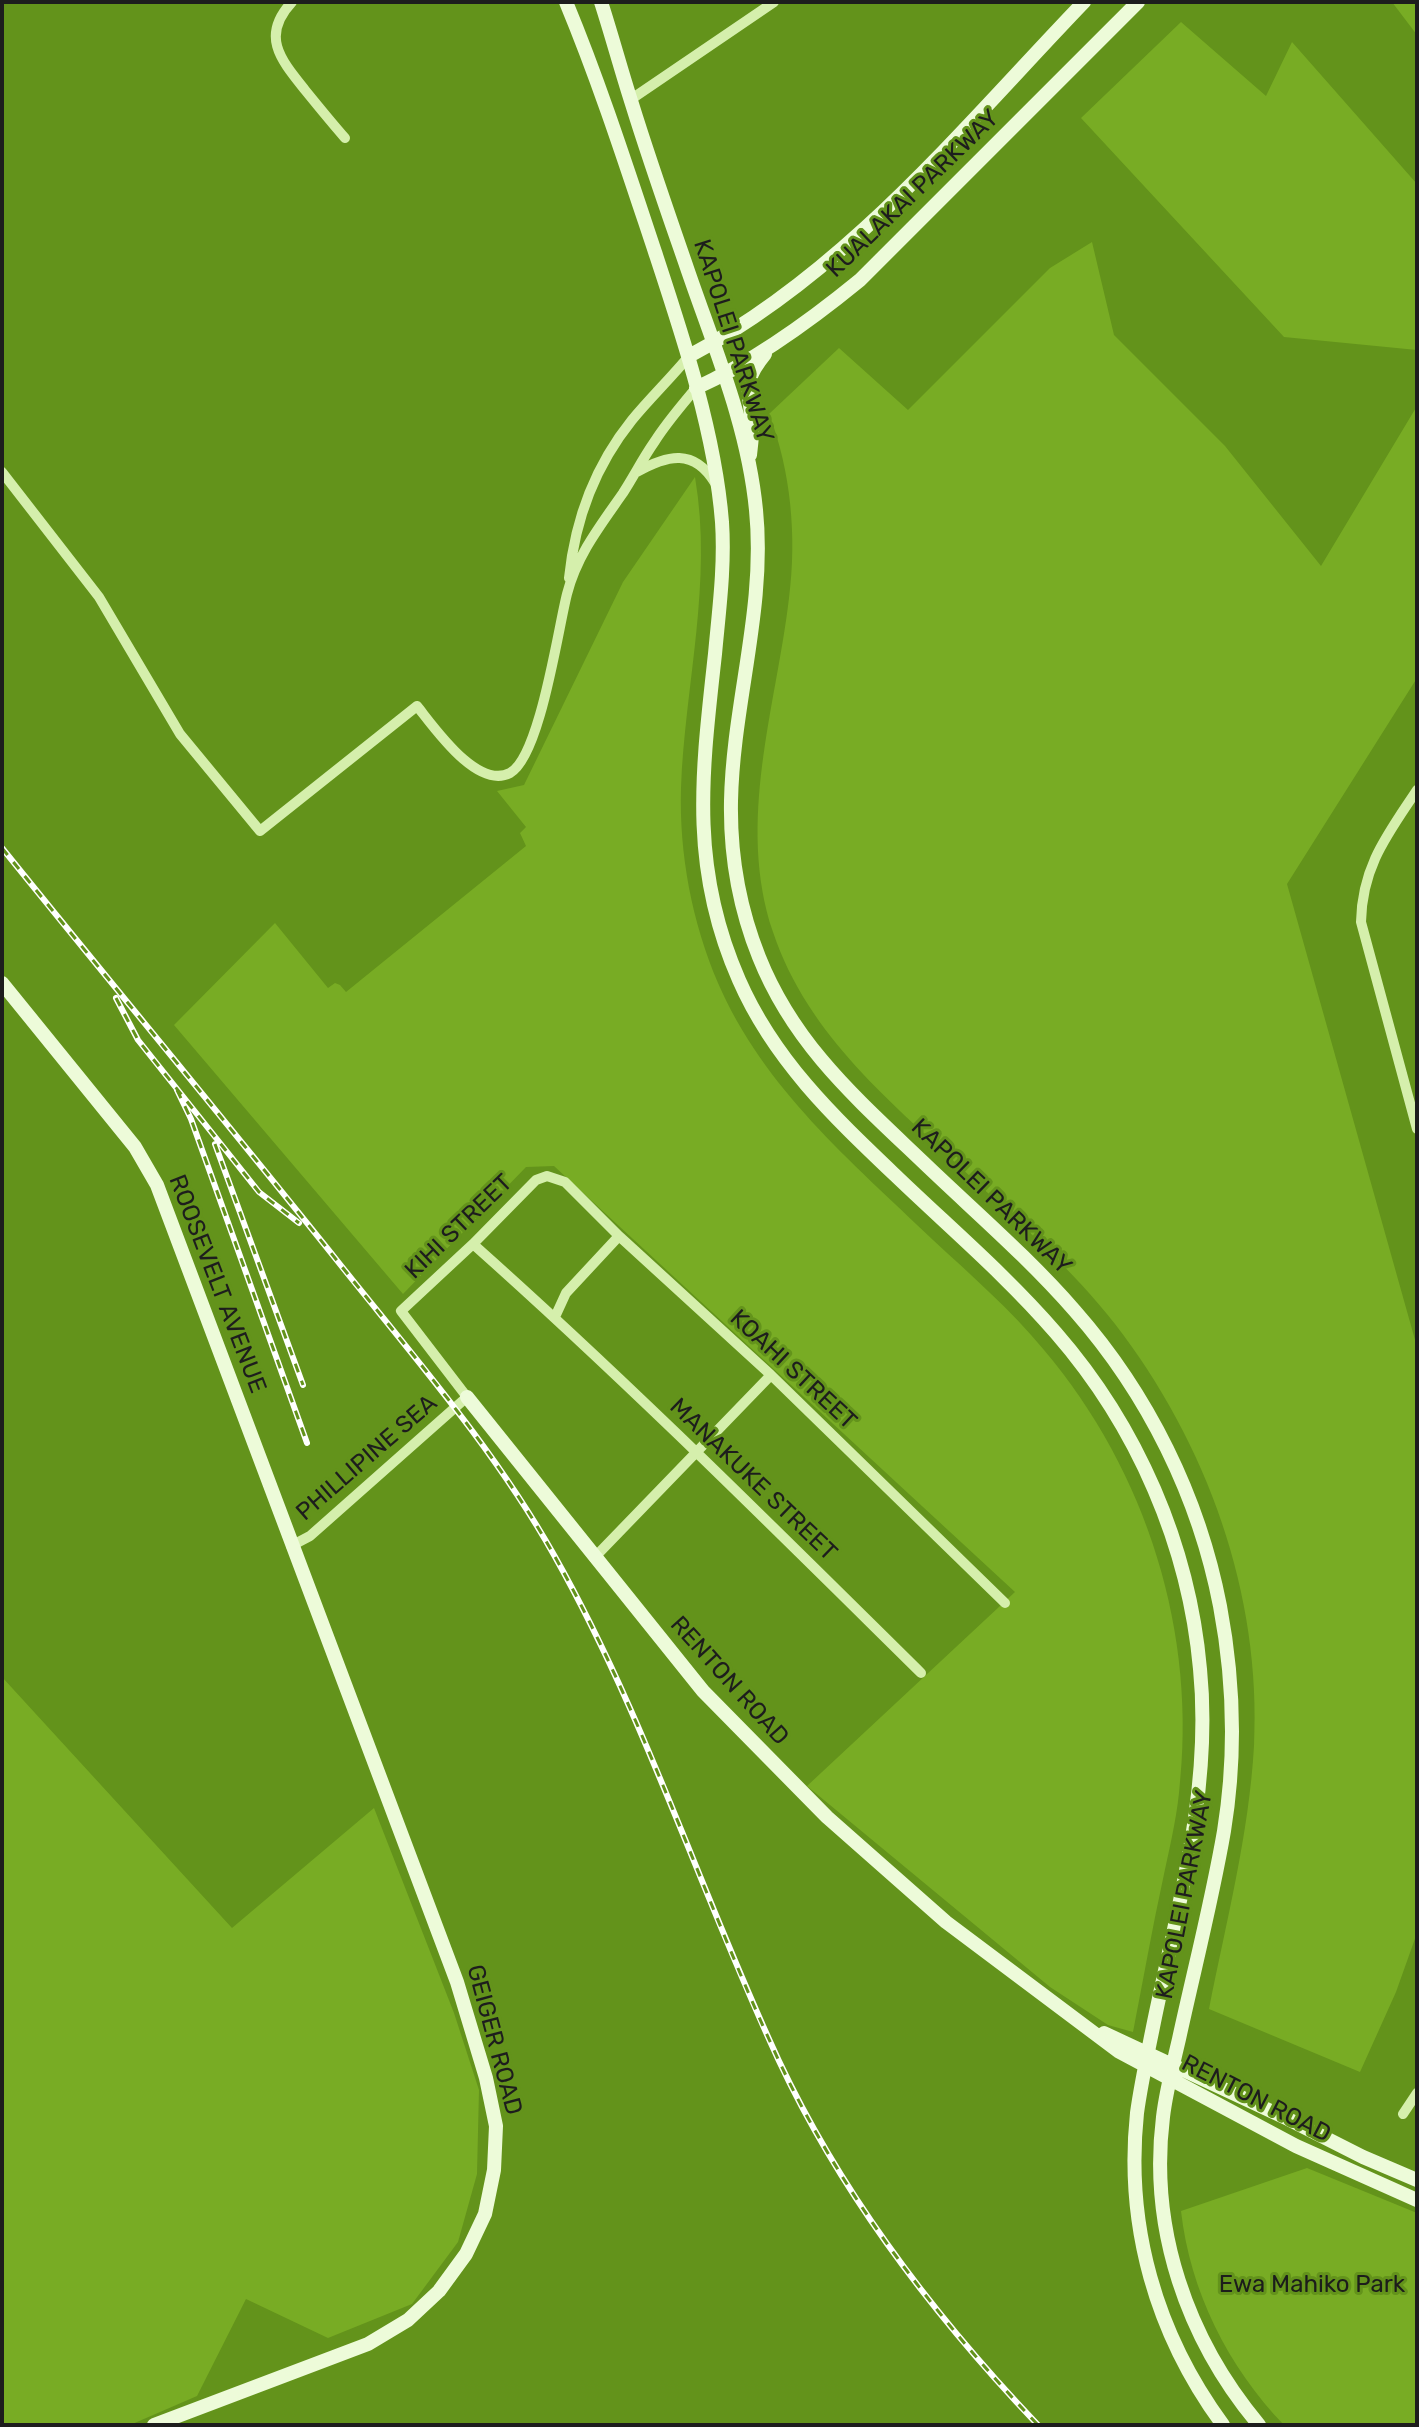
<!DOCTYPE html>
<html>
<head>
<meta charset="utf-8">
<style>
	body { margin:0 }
	#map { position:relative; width:1419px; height:2427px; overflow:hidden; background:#63931b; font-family:Rubik,sans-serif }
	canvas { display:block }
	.frame { position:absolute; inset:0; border:4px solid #1d1d1d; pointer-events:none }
</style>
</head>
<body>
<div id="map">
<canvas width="1419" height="2427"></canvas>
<div class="frame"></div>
</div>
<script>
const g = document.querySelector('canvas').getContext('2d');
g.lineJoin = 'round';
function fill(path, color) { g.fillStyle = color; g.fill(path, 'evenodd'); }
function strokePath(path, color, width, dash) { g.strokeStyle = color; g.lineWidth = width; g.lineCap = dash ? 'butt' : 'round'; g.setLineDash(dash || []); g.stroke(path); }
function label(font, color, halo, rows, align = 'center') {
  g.font = font + ' Rubik,sans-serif'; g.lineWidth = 6; g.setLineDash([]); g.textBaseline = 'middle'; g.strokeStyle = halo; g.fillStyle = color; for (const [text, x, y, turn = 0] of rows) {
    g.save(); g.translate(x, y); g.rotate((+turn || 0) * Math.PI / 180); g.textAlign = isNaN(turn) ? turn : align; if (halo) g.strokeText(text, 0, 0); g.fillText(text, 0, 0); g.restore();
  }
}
fill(new Path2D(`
	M1392 2H1417V35Z
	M1181 22 1266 96 1292 42 1417 184V350L1284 337 1081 118Z
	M1092 242 1114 335 1225 446 1321 566 1417 406V678L1287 884 1417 1347V1933L1396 1992 1360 2072 1209 2009C1226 1923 1249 1834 1254 1746 1262 1595 1207 1443 1115 1324 1073 1270 1021 1225 972 1178 894 1104 808 1037 773 932 736 822 776 708 789 598 797 537 791 471 769 414L839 348 908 410 1050 268Z
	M695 477C713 582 685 684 681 788 679 854 692 922 718 983 764 1089 851 1161 933 1240 971 1275 1011 1310 1044 1350 1147 1472 1198 1634 1179 1793 1176 1822 1169 1850 1163 1879 1152 1929 1143 1981 1133 2032L1108 2025 1050 1987 807 1786 1015 1592 554 1166 526 1167 403 1294 174 1025 275 923 328 988 335 983 340 985 346 992 526 846 520 833 526 827 497 791 524 785 623 582Z
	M2 1677 232 1928 374 1808 454 2013 479 2090 477 2174 458 2242 412 2304 328 2338 246 2299 197 2396 130 2425H2Z
	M1307 2168 1417 2213V2425H1284C1228 2367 1190 2291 1181 2211Z`), '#78ac24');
strokePath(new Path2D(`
	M292 2C260 36 281 60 305 90 318 106 331 122 345 138
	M630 100 774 2
	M2 472 99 597 180 734 260 831 417 706C434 727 477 790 510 773 540 757 558 629 567 594 577 555 600 526 623 493 634 476 643 458 655 441 667 422 682 405 696 388
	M637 472C667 455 694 448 715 483
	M569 578C575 520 595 466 632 420 650 398 671 378 689 356
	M1417 790C1388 834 1362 866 1361 922L1417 1129
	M473 1244C628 1382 774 1528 921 1673
	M555 1317 566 1293 619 1236
	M291 1546 310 1536 467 1397 401 1311 473 1244 536 1180 547 1176 565 1182 619 1236 771 1375 1005 1603
	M594 1558 771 1375
	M1403 2114 1417 2093`), '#d5efac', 10);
strokePath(new Path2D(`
	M566 2C600 84 627 168 655 252 683 337 715 433 722 522 725 566 719 610 715 654 702 772 689 867 739 980 774 1060 833 1116 895 1175 949 1227 1007 1276 1056 1333 1137 1426 1189 1545 1200 1669 1212 1789 1178 1905 1154 2022 1148 2052 1141 2083 1137 2113 1125 2226 1156 2334 1223 2425
	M601 2C612 36 621 70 632 104 649 159 668 213 687 268 714 347 748 426 756 510 766 608 733 703 731 801 730 854 739 907 759 957 794 1045 857 1099 923 1162 974 1211 1029 1258 1075 1311 1148 1394 1199 1497 1220 1606 1234 1680 1236 1757 1224 1831 1212 1901 1194 1970 1179 2039 1173 2065 1166 2091 1163 2117 1149 2229 1187 2339 1259 2425
	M689 356C846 273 963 128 1084 2
	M696 388C755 361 810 321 860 280L1138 2
	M750 455C751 445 753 433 752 422 749 389 742 382 765 354
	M2 983 135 1147 157 1185 457 1982 486 2078 496 2126 494 2170 485 2214 466 2254 439 2291 408 2320 368 2344 154 2425
	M467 1397 703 1691 827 1817 946 1922 1118 2051 1296 2146 1417 2200
	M1104 2033 1288 2119 1363 2157 1417 2180`), '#edfbd9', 14);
const rail = new Path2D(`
	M2 848C114 987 228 1124 339 1263 414 1357 495 1450 554 1555 645 1716 701 1894 779 2061 842 2195 936 2318 1038 2425
	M116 998 138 1040 259 1192 299 1223
	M177 1090 191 1119 307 1443
	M215 1144 303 1385`);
strokePath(rail, '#fff', 6);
strokePath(rail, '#63931b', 3, [9]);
label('24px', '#1d1d1d', '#63931b', [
	["KUALAKAI PARKWAY",913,194,-44],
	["KAPOLEI PARKWAY",733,341,72],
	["KAPOLEI PARKWAY",991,1197,44],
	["KIHI STREET",459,1227,-44],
	["ROOSEVELT AVENUE",217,1284,69],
	["KOAHI STREET",793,1370,43],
	["PHILLIPINE SEA",367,1458,-41],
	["MANAKUKE STREET",753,1480,44],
	["RENTON ROAD",729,1681,48],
	["KAPOLEI PARKWAY",1185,1895,-79],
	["GEIGER ROAD",494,2040,75],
	["RENTON ROAD",1256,2099,27]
]);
label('24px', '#1c1d1b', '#63931b', [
	["Ewa Mahiko Park",1312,2285]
]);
</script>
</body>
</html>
